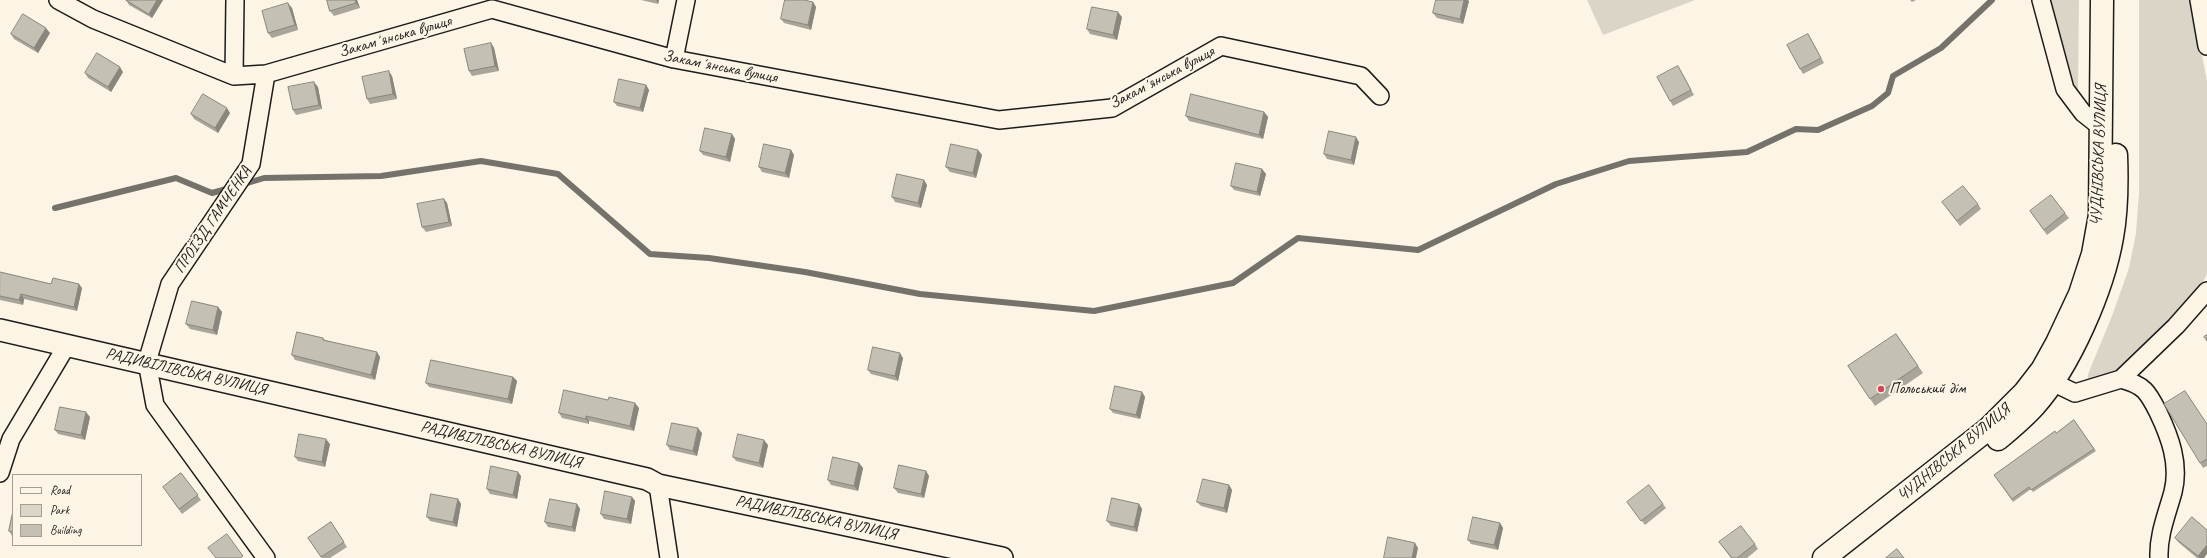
<!DOCTYPE html>
<html>
<head>
<meta charset="utf-8">
<style>
	body { margin:0 }
	#map { position:relative; width:2207px; height:558px; overflow:hidden; background:#fcf5e5; font-family:Caveat,sans-serif }
	canvas { display:block }
	.legend { position:absolute; left:12px; top:474px; width:130px; height:72px; box-sizing:border-box; background:#fcf5e5; border:1px solid #a29e95; margin:0; padding:5px 7px; list-style:none; font-size:12px; color:#1c1c1c }
	.legend li { display:flex; align-items:center; gap:8px; height:20px }
	.legend b { width:20px; border:1px solid #a29e95 }
</style>
</head>
<body>
<div id="map">
<canvas width="2207" height="558"></canvas>
<ul class="legend">
<li><b style="height:5px;background:#fcf5e5"></b>Road</li>
<li><b style="height:11px;background:#dbd5c8"></b>Park</li>
<li><b style="height:11px;background:#c4c0b3"></b>Building</li>
</ul>
</div>
<script>
const g = document.querySelector('canvas').getContext('2d');
g.lineJoin = 'round';
function fill(path, color) { g.fillStyle = color; g.fill(path, 'evenodd'); }
function strokePath(path, color, width, dash) { g.strokeStyle = color; g.lineWidth = width; g.lineCap = dash ? 'butt' : 'round'; g.setLineDash(dash || []); g.stroke(path); }
function label(font, color, halo, rows, align = 'center') {
  g.font = font + ' Caveat,sans-serif'; g.lineWidth = 4; g.setLineDash([]); g.textBaseline = 'middle'; g.strokeStyle = halo; g.fillStyle = color; for (const [text, x, y, turn = 0] of rows) {
    g.save(); g.translate(x, y); g.rotate((+turn || 0) * Math.PI / 180); g.textAlign = isNaN(turn) ? turn : align; if (halo) g.strokeText(text, 0, 0); g.fillText(text, 0, 0); g.restore();
  }
}
fill(new Path2D(`
	M1587 0H1695L1603 35Z
	M2051 0H2079L2078 91H2074L2062 55Z
	M2139 0H2191L2207 81V274L2201 286C2176 314 2128 375 2091 382L2088 380V374L2112 316 2129 268 2136 233 2139 193Z`), '#dbd5c8');
strokePath(new Path2D(`
	M241 185 264 178 381 176 481 161 558 174 650 254 709 258 805 272 920 294 1094 311 1233 283 1298 238 1418 250 1556 184 1629 161 1747 152 1796 129 1818 130 1872 106 1888 93 1893 76 1941 48 1992 0
	M55 208 176 178 212 193 230 188`), '#75726c', 6);
const minor = new Path2D(`
	M58 0 93 19 234 76 266 74 492 9 674 59 999 120 1112 108 1221 46 1361 76 1380 96
	M2041 0 2065 89 2083 113 2102 128
	M2199 0 2207 46
	M674 59 686 0
	M234 76 235 0
	M2042 377 2075 393 2121 379 2176 326 2207 291
	M2121 379C2144 385 2148 392 2158 412 2170 437 2180 464 2173 492 2167 514 2158 535 2159 558
	M0 473 11 439 67 345
	M658 485 669 558
	M266 558 155 405 147 362 170 284 251 164 266 74`);
const tertiary = new Path2D(`
	M0 330 647 479 658 485 1002 558`);
const primary = new Path2D(`
	M1998 439C2010 429 2023 418 2034 406 2070 366 2103 289 2112 237 2117 210 2117 182 2116 155
	M1824 558 1988 429 2025 392 2042 370 2057 343 2080 294 2093 254 2100 215 2102 0`);
strokePath(minor, '#1c1c1c', 20);
strokePath(tertiary, '#1c1c1c', 24);
strokePath(primary, '#1c1c1c', 25);
strokePath(minor, '#fcf5e5', 17);
strokePath(tertiary, '#fcf5e5', 21);
strokePath(primary, '#fcf5e5', 22);
fill(new Path2D(`
	M126 0H163L152 18 129 5Z
	M327 0H357L360 8 334 16 330 11Z
	M641 0H659L658 4Z
	M1910 0H1916L1912 2Z
	M1469 1 1463 24 1437 18 1433 13Z
	M813 2 816 7 811 30 784 23 781 19Z
	M292 8 298 30 272 38 268 33Z
	M1122 17 1117 40 1090 34 1087 29Z
	M50 33 38 53 14 39 11 34Z
	M1808 34 1811 39 1824 63 1803 74 1800 69Z
	M491 43 494 48 499 71 472 76 469 71Z
	M1681 71 1694 95 1673 106 1670 101Z
	M123 72 111 92 88 78 85 73Z
	M392 76 397 99 370 104 367 99Z
	M646 85 649 90 643 112 617 106 614 102Z
	M318 87 322 109 296 115 293 110Z
	M1264 112 1268 117 1263 139 1189 121 1186 116Z
	M230 113 218 133 194 119 191 114Z
	M732 134 735 139 730 162 703 155 700 151Z
	M1359 142 1354 165 1327 159 1324 154Z
	M791 150 794 155 789 178 762 172 759 167Z
	M978 150 982 155 976 178 950 172 946 167Z
	M1262 169 1266 174 1260 196 1234 190 1231 186Z
	M924 180 927 185 921 208 895 202 892 197Z
	M444 199 447 203 452 226 426 232 422 227Z
	M1942 202 1978 204 1981 209 1960 226Z
	M2030 211 2065 213 2069 218 2047 235Z
	M0 272 51 284 82 288 77 311 24 299 23 305 0 300Z
	M218 307 222 312 217 335 190 329 186 324Z
	M1896 334 1923 373 1875 406 1848 366Z
	M323 338 325 340 380 357 375 380 295 360 292 355Z
	M903 358 898 381 871 374 868 370Z
	M513 377 517 381 512 404 429 387 426 383Z
	M1142 392 1145 397 1140 419 1113 413 1110 409Z
	M608 400 639 408 634 431 589 421V424L562 418 559 413Z
	M90 417 85 440 58 434 55 430Z
	M2074 420 2096 451 2033 492 2031 489 2013 502 1994 475 2056 433Z
	M2207 424V466L2203 468 2200 463Z
	M702 433 697 456 670 450 667 445Z
	M330 444 325 467 298 461 295 457Z
	M768 445 763 468 736 461 733 457Z
	M859 463 863 468 858 491 831 485 828 480Z
	M926 471 929 476 924 498 898 493 894 488Z
	M181 473 201 500 182 514 163 487Z
	M521 476 517 499 490 494 487 489Z
	M1229 485 1232 490 1227 513 1201 506 1197 502Z
	M632 497 635 501 631 524 604 519 601 514Z
	M458 499 461 504 457 527 430 521 427 517Z
	M577 504 580 509 575 532 548 527 545 522Z
	M1139 504 1142 509 1137 532 1111 526 1107 521Z
	M1663 504 1666 508 1645 525 1631 507Z
	M13 511V536H12L9 531Z
	M331 522 347 547 330 558H322L308 538Z
	M1500 523 1503 528 1498 550 1471 544 1468 540Z
	M2175 538 2204 558H2197L2178 542Z
	M1719 542 1755 544 1758 549 1747 558H1731Z`), '#a9a59a');
fill(new Path2D(`
	M157 0H163L152 18 149 14Z
	M355 0H357L360 8 356 3Z
	M656 0H659L658 4Z
	M1464 0H1468L1469 1 1463 24 1460 19Z
	M813 2 816 7 811 30 808 25Z
	M288 3 292 8 298 30 295 25Z
	M1118 12 1122 17 1117 40 1113 35Z
	M46 28 50 33 38 53 34 48Z
	M491 43 494 48 499 71 495 66Z
	M120 67 123 72 111 92 108 87Z
	M389 71 392 76 397 99 393 94Z
	M314 82 318 87 322 109 319 105Z
	M646 85 649 90 643 112 640 108Z
	M227 108 230 113 218 133 215 128Z
	M1264 112 1268 117 1263 139 1259 135Z
	M732 134 735 139 730 162 726 157Z
	M1356 137 1359 142 1354 165 1351 160Z
	M791 150 794 155 789 178 785 173Z
	M978 150 982 155 976 178 973 173Z
	M1262 169 1266 174 1260 196 1257 192Z
	M924 180 927 185 921 208 918 203Z
	M444 199 447 203 452 226 449 222Z
	M79 284 82 288 77 311 74 307Z
	M21 294 24 299 23 305 19 300Z
	M218 307 222 312 217 335 213 330Z
	M377 352 380 357 375 380 371 375Z
	M900 353 903 358 898 381 895 376Z
	M513 377 517 381 512 404 508 399Z
	M1142 392 1145 397 1140 419 1136 415Z
	M635 403 639 408 634 431 630 426Z
	M86 412 90 417 85 440 81 435Z
	M586 416 589 421V424L586 419Z
	M698 428 702 433 697 456 693 451Z
	M326 439 330 444 325 467 322 462Z
	M764 440 768 445 763 468 759 463Z
	M859 463 863 468 858 491 854 486Z
	M926 471 929 476 924 498 921 494Z
	M518 472 521 476 517 499 513 495Z
	M1229 485 1232 490 1227 513 1224 508Z
	M632 497 635 501 631 524 627 519Z
	M458 499 461 504 457 527 453 522Z
	M577 504 580 509 575 532 572 527Z
	M1139 504 1142 509 1137 532 1134 527Z
	M1500 523 1503 528 1498 550 1494 545Z
	M1415 543 1418 548 1416 558H1412Z
	M2207 545V554L2204 558H2199L2198 556Z`), '#89867d');
const building = new Path2D(`
	M126 0H157L149 14Z
	M327 0H355L356 3 330 11Z
	M785 0H804L813 2 808 25 781 19Z
	M1436 0H1464L1460 19 1433 13Z
	M288 3 295 25 268 33 262 11Z
	M1092 7 1118 12 1113 35 1087 29Z
	M23 14 46 28 34 48 11 34Z
	M1808 34 1821 58 1800 69 1787 45Z
	M491 43 495 66 469 71 464 49Z
	M97 53 120 67 108 87 85 73Z
	M1678 66 1691 90 1670 101 1657 77Z
	M389 71 393 94 367 99 362 77Z
	M619 79 646 85 640 108 614 102Z
	M314 82 319 105 293 110 288 87Z
	M203 94 227 108 215 128 191 114Z
	M1191 94 1264 112 1259 135 1186 116Z
	M705 128 732 134 726 157 700 151Z
	M1329 131 1356 137 1351 160 1324 154Z
	M764 144 791 150 785 173 759 167Z
	M951 144 978 150 973 173 946 167Z
	M1236 163 1262 169 1257 192 1231 186Z
	M897 174 924 180 918 203 892 197Z
	M1963 186 1978 204 1957 221 1942 202Z
	M2051 195 2065 213 2044 230 2030 211Z
	M444 199 449 222 422 227 417 204Z
	M0 272 51 284 53 278 79 284 74 307 21 294 19 300 0 296Z
	M192 301 218 307 213 330 186 324Z
	M297 332 323 338V340L377 352 371 375 292 355Z
	M1896 334 1918 366 1870 399 1848 366Z
	M2207 335V341L2204 337Z
	M873 347 900 353 895 376 868 370Z
	M431 360 513 377 508 399 426 383Z
	M1115 386 1142 392 1136 415 1110 409Z
	M564 390 608 400 609 397 635 403 630 426 586 416V419L559 413Z
	M2185 391 2207 424V459L2200 463 2164 404Z
	M60 407 86 412 81 435 55 430Z
	M2074 420 2094 449 2031 490 2029 487 2012 499 1994 475 2055 431 2056 433Z
	M672 423 698 428 693 451 667 445Z
	M299 434 326 439 322 462 295 457Z
	M738 434 764 440 759 463 733 457Z
	M833 457 859 463 854 486 828 480Z
	M899 465 926 471 921 494 894 488Z
	M491 466 518 472 513 495 487 489Z
	M181 473 198 495 179 509 163 487Z
	M1203 479 1229 485 1224 508 1197 502Z
	M1649 485 1663 504 1641 521 1627 502Z
	M605 491 632 497 627 519 601 514Z
	M431 494 458 499 453 522 427 517Z
	M1112 498 1139 504 1134 527 1107 521Z
	M550 499 577 504 572 527 545 522Z
	M13 511V532L9 531Z
	M1473 517 1500 523 1494 545 1468 540Z
	M2192 517 2207 530V545L2198 556 2175 538Z
	M331 522 344 542 321 557 308 538Z
	M1741 526 1755 544 1737 558H1732L1719 542Z
	M227 534 243 556 240 558H216L208 548Z
	M1388 537 1415 543 1412 558H1384Z
	M1897 549 1904 558H1886Z`);
fill(building, '#c4c0b3');
strokePath(building, '#89867d', 1);
for (const [x, y, r, color] of [
	[1881,389,4,"#d1495b"]
]) { const dot = new Path2D(); dot.arc(x, y, r, 0, 2 * Math.PI); g.fillStyle = color; g.fill(dot); strokePath(dot, '#fcf5e5', 1.5); }
label('16px', '#1c1c1c', '#fcf5e5', [
	["Закамʼянська вулиця",395,37,-16],
	["Закамʼянська вулиця",720,67,11],
	["Закамʼянська вулиця",1162,78,-28],
	["ЧУДНІВСЬКА ВУЛИЦЯ",2099,155,-88],
	["ПРОЇЗД ГАМЧЕНКА",213,220,-56],
	["РАДИВІЛІВСЬКА ВУЛИЦЯ",186,372,13],
	["РАДИВІЛІВСЬКА ВУЛИЦЯ",501,445,13],
	["ЧУДНІВСЬКА ВУЛИЦЯ",1954,453,-40],
	["РАДИВІЛІВСЬКА ВУЛИЦЯ",816,518,12]
]);
label('16px', '#1c1c1c', '#fcf5e5', [
	["Польський дім",1889,389]
], 'left');
</script>
</body>
</html>
